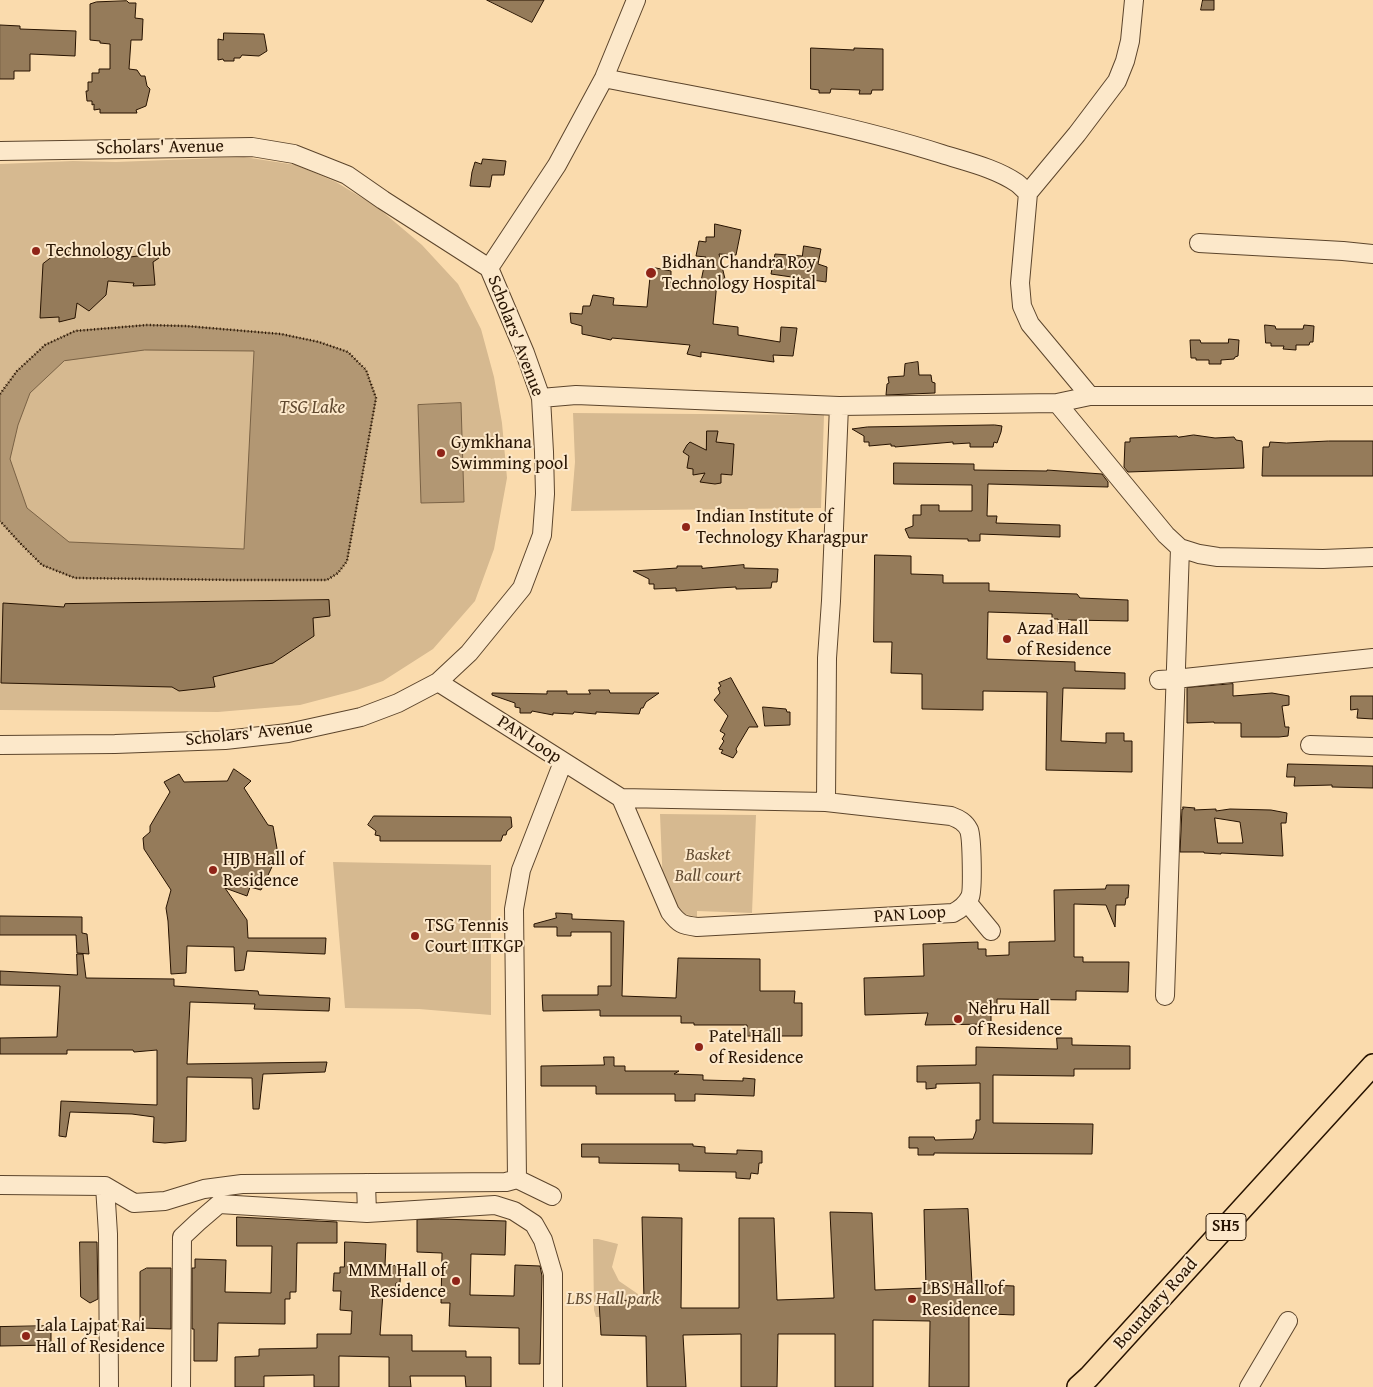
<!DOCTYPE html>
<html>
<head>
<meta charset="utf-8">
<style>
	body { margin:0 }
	canvas { display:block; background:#fadbad }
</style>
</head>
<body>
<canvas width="1373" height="1387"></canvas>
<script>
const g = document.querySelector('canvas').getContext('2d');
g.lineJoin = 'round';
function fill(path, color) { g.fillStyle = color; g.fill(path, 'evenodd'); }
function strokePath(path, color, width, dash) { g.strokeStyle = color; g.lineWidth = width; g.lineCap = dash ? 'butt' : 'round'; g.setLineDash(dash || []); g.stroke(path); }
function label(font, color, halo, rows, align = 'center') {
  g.font = font + ' "Gentium Book Plus",serif'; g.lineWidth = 4; g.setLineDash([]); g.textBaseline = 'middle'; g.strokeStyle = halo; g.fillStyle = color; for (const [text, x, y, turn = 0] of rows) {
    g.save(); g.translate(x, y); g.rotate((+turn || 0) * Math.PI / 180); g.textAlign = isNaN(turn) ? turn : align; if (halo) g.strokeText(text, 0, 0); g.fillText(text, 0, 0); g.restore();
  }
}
fill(new Path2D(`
	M244 157 296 165 336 182 377 207 422 245 458 284 481 329 494 377 502 423 507 478 494 549 475 601 433 649 383 681 357 690 300 705 218 712 0 710V164L73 161 116 162Z
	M573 413 824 415 821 508 571 511 575 462Z
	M660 814 756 815 752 913 697 911V917L677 912 663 886Z
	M333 862 491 865V1015L419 1009 345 1008Z
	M593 1239H598L618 1244 612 1267 619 1281 638 1294V1318L596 1317 594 1310Z`), '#d6b990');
const water = new Path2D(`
	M147 325 186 326 281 334 319 342 348 352 366 370 376 398 347 561 338 573 327 580H236L75 578 42 565 20 543 0 521V394L17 371 45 345 75 331ZM145 350 254 351 244 549 69 542 27 508 10 459 18 425 30 393 64 361Z
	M461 403 464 502 421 503 418 405Z`);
fill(water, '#b29773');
strokePath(water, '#7a6245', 1);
const building = new Path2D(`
	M487 0H544L532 22Z
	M1203 0H1214V10H1201Z
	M127 1 129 3H136L135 18 143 19 142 40H131L129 69 137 70 141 76H145L147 86 150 89 146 106 136 110 137 113H100V109L94 110V104L92 105V101H87L86 91H88V82H92V73H99V69H110V44L100 43V41L90 40V4L96 2Z
	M0 25 20 26V29L76 31 75 56 30 54V71H14V79H0Z
	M224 33 264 34 267 51 259 56 242 55 240 58H234V61H224L223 59 218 60V39L223 40Z
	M811 48 854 50V48L883 49V90H872L871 94H859L860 90 831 89 830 93H819V90L811 89Z
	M483 159 506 161 504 175H492L490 187 470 186 472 172 475 162 481 164Z
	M715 224 741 230 736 255 719 254 726 283 717 282 713 324 738 327V335L780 342 781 327 797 328 793 356 773 355 774 362 701 352V357L687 354 690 345 612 338 611 340 582 334V326L571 323 570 313 582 314 583 306H590L593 295 614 298 613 305 647 307 651 267 671 271V286H700L706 257 696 256 699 241 706 242V237H714Z
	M804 246 821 249 818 264 827 267 826 282 771 274 775 254 802 256Z
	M64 248 105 252 104 258 118 256 130 257 146 255 152 251 159 258 153 262 155 285 133 286 134 283 108 281 106 295 89 311 77 303 75 318 59 322V317L40 318 43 264Z
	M1265 325 1275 326 1276 329H1303L1304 325 1314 326 1313 342H1310L1309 345H1296V350L1283 349 1284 346H1271V343H1266Z
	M1229 339 1239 340 1238 356 1235 357 1234 359 1221 360V364H1209V360H1196V358H1191L1190 340H1200L1201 343H1228Z
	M918 362 919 375H931L932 382 935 383V393L886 395 887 384 889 383 888 377 904 376 905 364Z
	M995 425 1002 426 1001 432 997 443 994 442 993 447H970V443L953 444V442L895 447V446H891V444L869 446V442H864V436L852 429 867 427Z
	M707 431H718L716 442 734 444 732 475 721 474V483L715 484 700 482 705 473 693 475V469L687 468 689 456 683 452 687 445 690 442 706 450Z
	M1194 435 1215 438 1234 437 1236 440 1242 441 1244 468 1128 472 1124 467 1125 442H1130V438L1177 436 1178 437Z
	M1329 441H1373V476H1262L1263 447H1269L1270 442 1286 443Z
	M894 463 974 464V470L1047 471V470L1102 474 1108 482V487L988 484 987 516H997L996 523 1060 525V537L980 534V541H968V539L909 538 905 529 913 526V515H921V505H939V511H972V485L894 484Z
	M875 555 911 556V574L943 575V583H989V591L1077 594 1080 598 1128 600V621L1068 620V634H1058V619H1052V614L988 612 987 659 1075 662V671L1125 673V689L1063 688 1061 741 1106 743V733H1124V741H1132V772L1046 770 1047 692 983 691V710L922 709V674L891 673 892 642H874Z
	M744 565V568L778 569 777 582H772L771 588 736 589V587L718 588 676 591V588L654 589V584H649V579L633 571 677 568V566H702V568Z
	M329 600 330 616 313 618 314 636 273 663 213 677 215 687 179 691 172 687 1 683 3 603 64 607 65 604Z
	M731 678 758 727H749L736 749 737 752 733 758 721 753 723 750 719 749 724 741 722 739 725 734 720 731 728 716 714 700 720 693 718 688 721 686 719 683Z
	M1233 684V696L1272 693 1289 696V705L1282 706 1285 727H1289L1288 736 1279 737H1241V723H1214V722L1187 723V688Z
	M589 690H609L610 693H659L646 702 643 708H641L639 714 596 712V714L574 712 573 714 553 713V715L532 711 531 713H520V708L515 707V703L492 695V693L547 694V691H567V694H590Z
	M1351 696H1373V719L1357 718 1358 709 1351 710Z
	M763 707 786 709 787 712H790V725L765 726Z
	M1288 764 1373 766V788L1332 787V785L1294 786 1295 777H1287Z
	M234 769 251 781 244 788 268 825 273 826 278 854 261 890 250 887 247 896 225 888 247 920 248 938H326L325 954 247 951 244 970 235 971 234 947 187 946 186 973 171 974 168 921 166 908 171 890 144 849 143 838 150 832V826L170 792 164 782 179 774 184 782 227 781Z
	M1183 807 1195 808 1194 810 1216 809V811L1230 809 1271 810 1287 813 1286 823H1281L1283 856 1221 853V854L1204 853V852H1180L1182 809H1183ZM1215 818 1240 822 1243 843H1218Z
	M374 816 511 817 512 827 507 831 506 835H503L501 841H380V836L375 835 376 831 368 825Z
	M1107 885H1129L1128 898H1126L1125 905H1116L1115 927 1106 905 1074 904V957H1083V962H1129L1128 992 1076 991V1000L997 999V1008L991 1007V1024L925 1025 928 1013 865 1015 864 978 924 976 923 944 978 942V949H986V956L1009 955V942L1055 941 1054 890 1105 889Z
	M556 913 572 914V919L624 921 622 996 676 998 678 958 760 959V991H795L794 1003H802V1036H747V1025H694V1023H681V1016H600V1010L543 1011 542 995H598V986H611V932H571V936H557V927H534V924L556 918Z
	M0 916 82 917V933L87 934 89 954 77 953 76 935H0Z
	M77 954H83L86 978 174 979V986L258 991 259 995 330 998 329 1011 254 1009 255 1004 190 1002 187 1064 327 1062 325 1072 263 1074 259 1109H253L252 1078 187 1077 186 1141 165 1143 153 1142 154 1117 132 1114 70 1112 66 1137 59 1136 61 1101 157 1105V1050L134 1052 133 1050H67V1054H0V1038L57 1037 60 986 0 985V971L77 975Z
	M1057 1038H1072V1045L1130 1046V1069H1074V1076L993 1075V1123L1093 1124 1092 1154 934 1153V1155H918V1148H909V1137H934L935 1140 973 1139 976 1131V1120H980V1083L936 1084V1088L926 1089V1082H917V1066L976 1065V1047L1057 1049Z
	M604 1057H614V1066H625V1071H679L674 1074 703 1075V1080L743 1081V1078L755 1079 754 1096 695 1094V1101H675V1094H596V1086H541V1066L604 1065Z
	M582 1144H693V1146L705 1147V1153L737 1154V1150L762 1151V1163H759L758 1174 751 1173 750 1179 736 1178V1172L679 1171V1164L599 1163V1157H582Z
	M968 1209 972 1284 1014 1286V1315L969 1313V1387H929L930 1321 873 1320V1387H835V1334H778L777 1387H741V1334L683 1335 686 1387H647L646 1336 601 1335 599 1301 644 1300 642 1217 682 1218 681 1308H739V1218H774L777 1300 834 1298 830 1212 872 1213 875 1290 926 1288 924 1210Z
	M237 1217 337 1222V1243H297L296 1292H290V1299H285V1324L218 1323 217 1361H194V1329H192V1268H195V1259L226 1260 225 1292 271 1293 272 1246H237Z
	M440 1219 506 1221 505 1255 471 1254 470 1295 514 1296 515 1265 540 1266 542 1276 540 1364H519V1328L449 1326 450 1303H441L442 1253 417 1252V1220Z
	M80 1242H97L98 1299 90 1303 81 1297Z
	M345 1242 386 1244 385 1265 401 1266 400 1283H396L395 1289 389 1288V1293H383L380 1335H412V1351H466V1357H491V1387H466L465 1376H410L411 1387H389V1357L339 1356V1387H314V1375L264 1376V1387H235V1357L259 1356V1349L317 1348V1334H351L352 1311 340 1310 341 1291H333L334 1273H340V1267H344Z
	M147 1268H171V1329L140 1328V1272Z
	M51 1326V1345L0 1346V1327Z`);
fill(building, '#957b5a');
strokePath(building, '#271301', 1);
const minor = new Path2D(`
	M604 78C717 101 832 119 942 154 967 162 995 168 1017 183 1021 186 1024 190 1028 193
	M0 151 252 147 294 154 347 175 383 200 489 268 525 353 541 398 544 452 545 494 542 535 522 588 469 653 438 682 398 703 361 717 288 733 225 740 115 744 0 745
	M1199 243 1343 251 1373 254
	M489 268 557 165 604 78 636 0
	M1090 396 1030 324 1022 306 1020 283 1028 193 1077 134 1117 81 1125 61 1130 41 1134 0
	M541 398 576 395 839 406 1057 403 1090 396H1373
	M1057 403 1166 535 1180 548 1199 554 1218 557 1323 559 1373 557
	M1159 680 1175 679 1373 658
	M438 682 621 798 670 912C679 924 682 925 697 927L953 913C961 909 966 905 970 897 973 891 972 838 969 830 965 822 959 819 951 816L826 802 621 798
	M1310 745 1373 747
	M826 802 827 658 831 601 839 406
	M967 902 991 931
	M1165 996 1180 548
	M517 1179 514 909 521 870 563 762
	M366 1183 367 1213
	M0 1185 105 1186 134 1203 165 1201 204 1189 242 1184 506 1182 517 1179 552 1196
	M105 1186 108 1234 109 1387
	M181 1387 182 1237 198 1222 219 1204 367 1213 495 1205 514 1211 534 1224 543 1240 553 1274V1387
	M1249 1387 1288 1321`);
const major = new Path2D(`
	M1078 1387 1089 1377 1373 1065`);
strokePath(minor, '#5c452c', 20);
strokePath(major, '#271301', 24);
strokePath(new Path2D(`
	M0 394 17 371 45 345 75 331 147 325 186 326 281 334 319 342 348 352 366 370 376 398 347 561 338 573 327 580H236L75 578 42 565 20 543 0 521`), '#271301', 2.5, [1, 2.5]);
strokePath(minor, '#fce8ca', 18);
strokePath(major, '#fadbad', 21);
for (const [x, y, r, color] of [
	[36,251,5,"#8f2418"],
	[651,273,6,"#8f2418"],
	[441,453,5,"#8f2418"],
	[686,527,5,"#8f2418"],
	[1007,639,5,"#8f2418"],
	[213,870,5,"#8f2418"],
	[415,936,5,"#8f2418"],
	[958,1019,5,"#8f2418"],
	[699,1047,5,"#8f2418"],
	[456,1281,5,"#8f2418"],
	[912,1299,5,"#8f2418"],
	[26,1336,5,"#8f2418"]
]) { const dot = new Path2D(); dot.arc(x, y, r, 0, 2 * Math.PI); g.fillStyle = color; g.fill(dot); strokePath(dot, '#fce8ca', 2); }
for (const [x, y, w] of [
	[1226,1227,40]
]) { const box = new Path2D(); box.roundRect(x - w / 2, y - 13.5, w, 27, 4); g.fillStyle = '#fce8ca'; g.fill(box); strokePath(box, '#271301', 1); }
label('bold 16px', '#271301', null, [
	["SH5",1226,1227]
]);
label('18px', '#271301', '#fce8ca', [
	["Scholars' Avenue",160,148,-1],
	["Scholars' Avenue",515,336,69],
	["Scholars' Avenue",249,734,-6],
	["PAN Loop",529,740,33],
	["PAN Loop",910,915,-4],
	["Boundary Road",1156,1304,-48]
]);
label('18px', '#271301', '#fce8ca', [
	["Technology Club",46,251],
	["Bidhan Chandra Roy",662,263],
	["Technology Hospital",662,284],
	["Gymkhana",451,443],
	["Swimming pool",451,464],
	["Indian Institute of",696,517],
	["Technology Kharagpur",696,538],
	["Azad Hall",1017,629],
	["of Residence",1017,650],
	["HJB Hall of",223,860],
	["Residence",223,881],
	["TSG Tennis",425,926],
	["Court IITKGP",425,947],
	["Nehru Hall",968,1009],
	["of Residence",968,1030],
	["Patel Hall",709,1037],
	["of Residence",709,1058],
	["MMM Hall of",446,1271,"right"],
	["Residence",446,1292,"right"],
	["LBS Hall of",922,1289],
	["Residence",922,1310],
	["Lala Lajpat Rai",36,1326],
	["Hall of Residence",36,1347]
], 'left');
label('italic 18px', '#644d33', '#fce8ca', [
	["Basket",708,855],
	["Ball court",708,876],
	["LBS Hall park",613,1299]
]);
label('italic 19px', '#5f482f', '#fce8ca', [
	["TSG Lake",312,408]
]);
</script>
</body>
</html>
